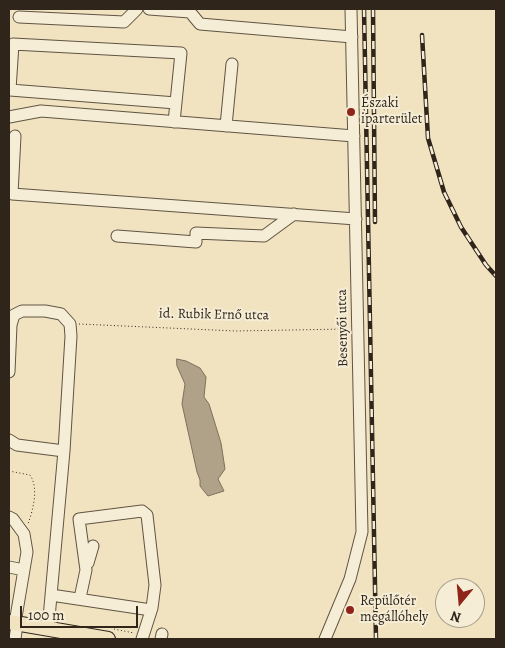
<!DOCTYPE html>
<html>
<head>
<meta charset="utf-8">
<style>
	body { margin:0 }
	#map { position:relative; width:505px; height:648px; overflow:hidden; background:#f1e3c0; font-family:Alegreya,serif }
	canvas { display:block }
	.frame { position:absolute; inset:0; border:10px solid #30251b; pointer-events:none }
	.north { position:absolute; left:435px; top:578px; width:50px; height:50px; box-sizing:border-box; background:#f6edd6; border:1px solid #a79d8b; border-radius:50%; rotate:197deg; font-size:14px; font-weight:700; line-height:20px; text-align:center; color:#30251b }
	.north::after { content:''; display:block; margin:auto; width:18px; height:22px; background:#8f2418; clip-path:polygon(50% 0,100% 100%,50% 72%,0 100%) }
	.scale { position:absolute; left:20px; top:606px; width:118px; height:22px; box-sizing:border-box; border:2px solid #30251b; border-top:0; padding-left:6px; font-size:15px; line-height:18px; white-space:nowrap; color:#30251b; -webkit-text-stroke:4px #f6edd6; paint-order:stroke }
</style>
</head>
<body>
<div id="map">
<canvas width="505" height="648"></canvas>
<div class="frame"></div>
<div class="north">N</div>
<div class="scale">100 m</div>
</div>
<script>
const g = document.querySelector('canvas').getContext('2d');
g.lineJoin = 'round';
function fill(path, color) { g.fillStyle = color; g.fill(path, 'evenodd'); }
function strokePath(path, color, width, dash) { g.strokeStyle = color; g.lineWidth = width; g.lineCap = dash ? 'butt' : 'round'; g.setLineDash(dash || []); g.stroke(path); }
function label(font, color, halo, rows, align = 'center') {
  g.font = font + ' Alegreya,serif'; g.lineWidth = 4; g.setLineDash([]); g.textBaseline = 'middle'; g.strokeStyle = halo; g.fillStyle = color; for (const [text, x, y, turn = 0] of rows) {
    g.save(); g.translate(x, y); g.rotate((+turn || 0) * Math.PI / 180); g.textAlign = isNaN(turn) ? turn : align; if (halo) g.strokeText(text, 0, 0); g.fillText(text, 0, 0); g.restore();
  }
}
const water = new Path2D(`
	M177 359 186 361 200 368 206 377 204 397 209 404 221 443 225 469 218 479 224 491 208 496 200 486V480L197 472 182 404 185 384 177 366Z`);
fill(water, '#afa288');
strokePath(water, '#7c705c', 1);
const minor = new Path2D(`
	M149 9 190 12 200 24 352 37
	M19 17 124 22 137 9
	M9 117 41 111 354 136
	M174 122 181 53 13 44 10 90 176 103
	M226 126 232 64
	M15 136 12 194 356 219
	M117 236 196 242V233L264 236 294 214
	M9 372 11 325 14 315 22 311H45L61 314 70 324 71 336 64 451 48 629
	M9 440 17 445 64 451
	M9 517 13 519 24 534 27 552 15 623
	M88 563 93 546
	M9 567 24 570
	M51 595 151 610
	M80 598 86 570 79 519 142 511 147 515 155 585 152 608 142 639
	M15 639 17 624
	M161 639 162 634
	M325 639 350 579 362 532 351 9`);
const major = new Path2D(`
	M9 622 108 639`);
strokePath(minor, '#605444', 13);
strokePath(major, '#30251b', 16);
strokePath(new Path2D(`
	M79 324 236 331 347 329
	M9 471 30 475C39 488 33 510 28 524
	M114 629 134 633`), '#30251b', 1, [1, 2.5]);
strokePath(minor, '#f6edd6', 11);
strokePath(major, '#f1e3c0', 14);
const rail = new Path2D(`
	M364 9 376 639
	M373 9 375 222
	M422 35 428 138 444 192 461 227 486 265 496 276`);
strokePath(rail, '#30251b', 4.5);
strokePath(rail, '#f6edd6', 2.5, [8]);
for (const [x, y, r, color] of [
	[351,112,5,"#8f2418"],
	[350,610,5,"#8f2418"]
]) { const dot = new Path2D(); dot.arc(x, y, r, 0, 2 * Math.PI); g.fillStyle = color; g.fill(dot); strokePath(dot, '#f6edd6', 2); }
label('14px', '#30251b', '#f6edd6', [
	["Északi",361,104],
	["iparterület",361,120],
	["Repülőtér",360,602],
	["megállóhely",360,618]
], 'left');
label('14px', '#30251b', '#f6edd6', [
	["id. Rubik Ernő utca",214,315,1],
	["Besenyői utca",343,328,-91]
]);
</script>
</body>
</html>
